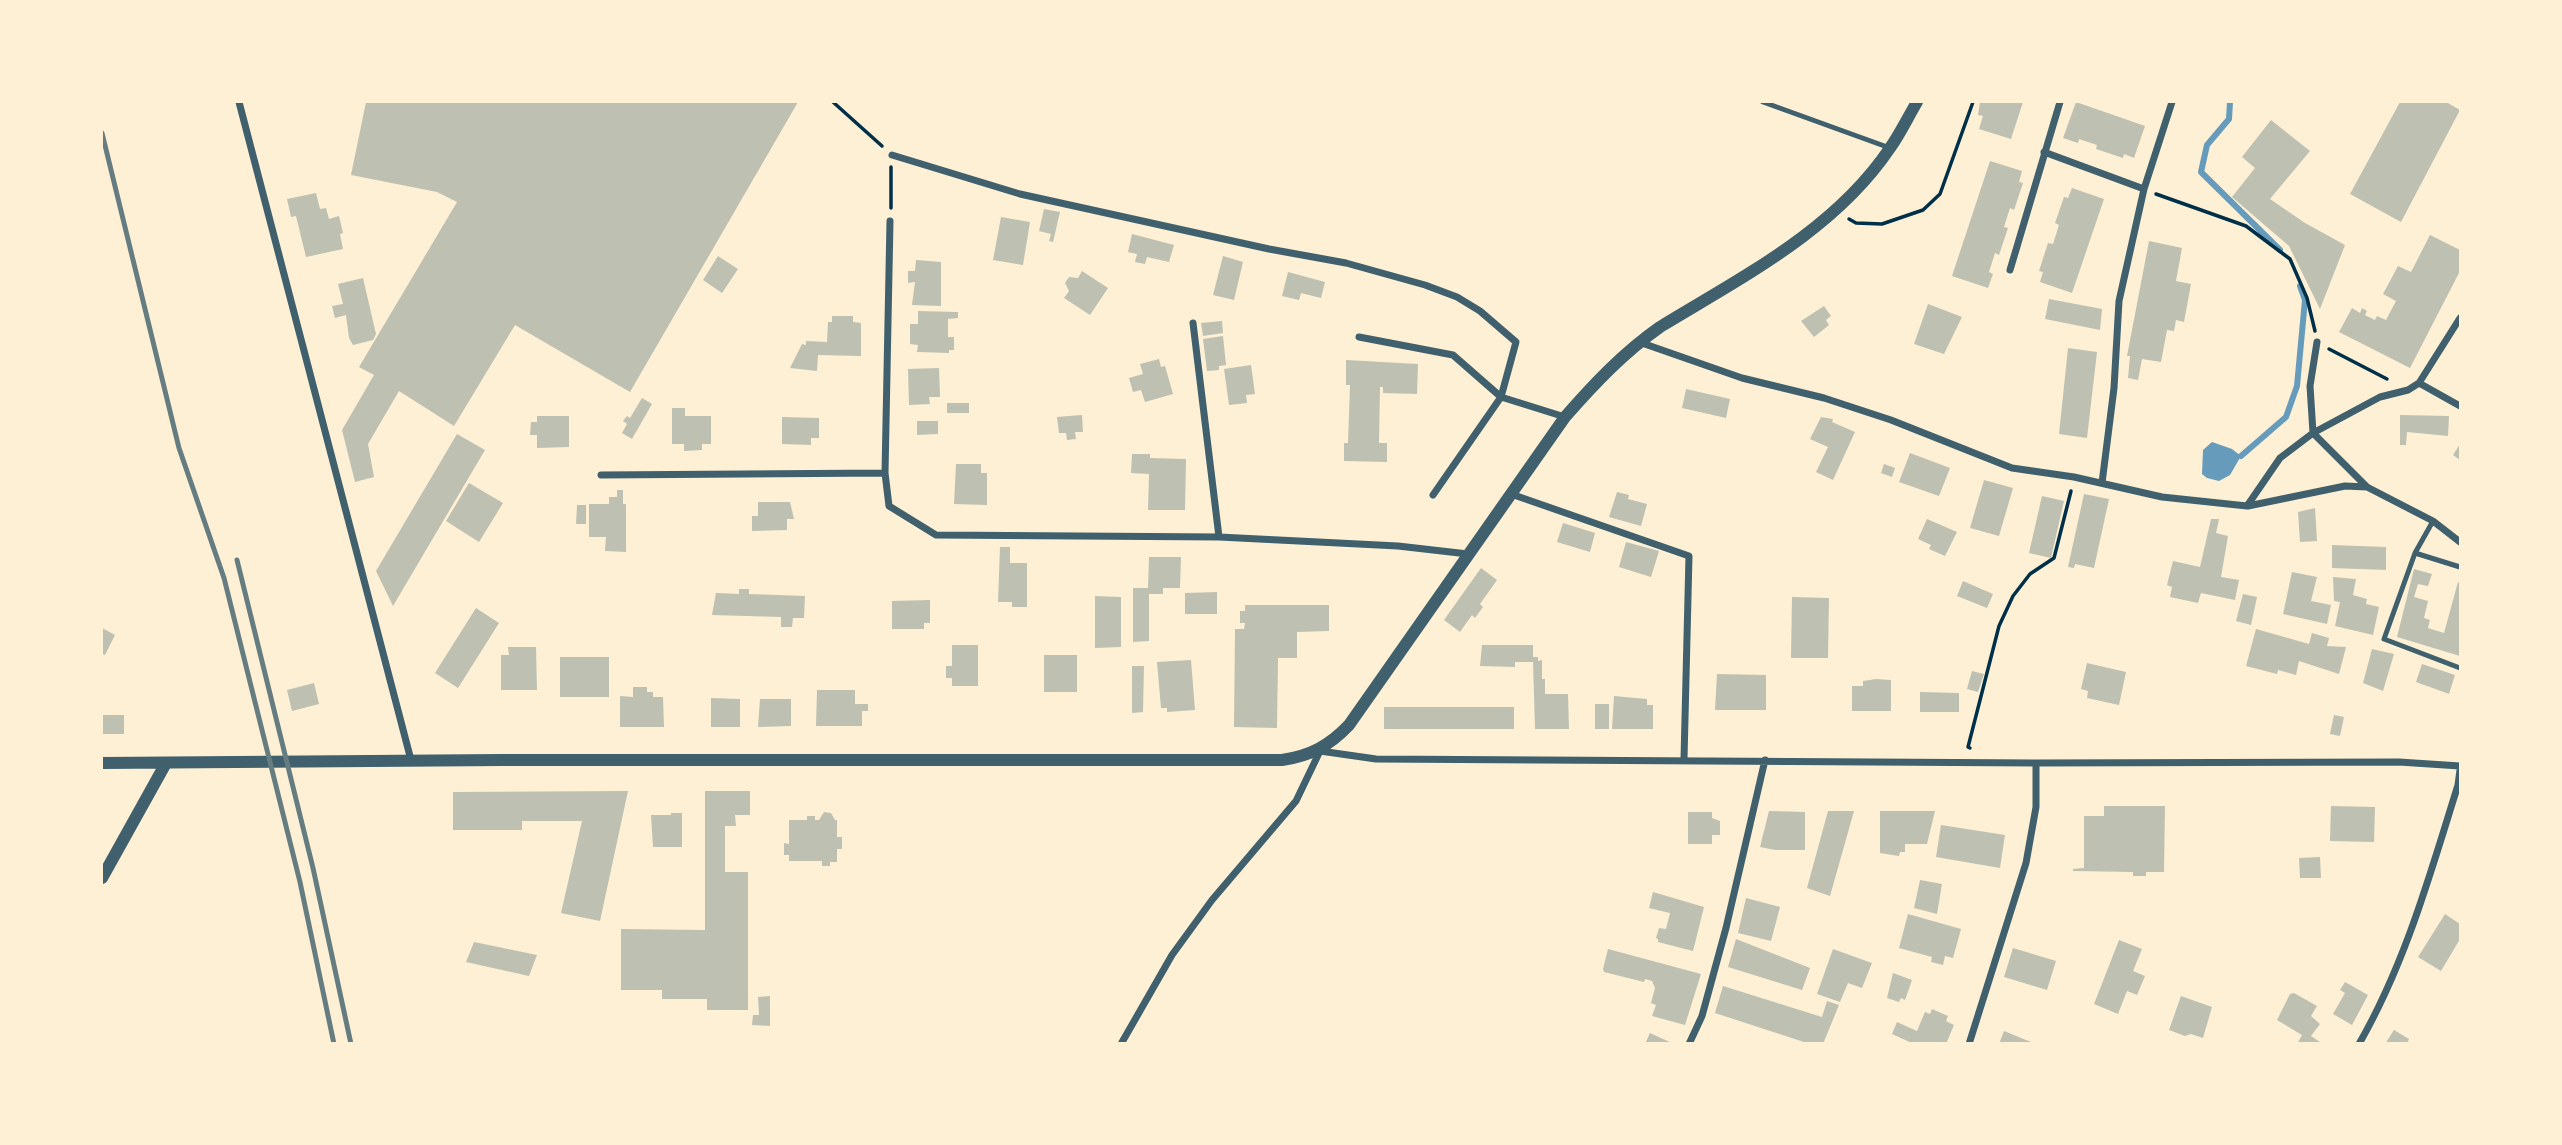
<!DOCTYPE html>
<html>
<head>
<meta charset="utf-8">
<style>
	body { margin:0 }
	#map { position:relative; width:2562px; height:1145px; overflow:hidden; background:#fdf0d5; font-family:Commissioner,sans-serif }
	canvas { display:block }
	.frame { position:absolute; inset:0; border:103px solid #fdf0d5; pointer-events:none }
</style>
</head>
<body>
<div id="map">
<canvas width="2562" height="1145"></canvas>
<div class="frame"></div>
</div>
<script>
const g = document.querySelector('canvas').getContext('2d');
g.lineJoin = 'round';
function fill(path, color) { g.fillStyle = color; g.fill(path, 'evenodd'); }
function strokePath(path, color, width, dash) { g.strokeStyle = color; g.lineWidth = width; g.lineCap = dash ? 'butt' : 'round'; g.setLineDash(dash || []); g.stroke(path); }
fill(new Path2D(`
	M2212 442 2232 449 2241 456 2230 475 2219 481 2207 478 2202 474 2203 450Z`), '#669bbc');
strokePath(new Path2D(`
	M2230 102 2229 119 2207 145 2201 172 2280 250
	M2241 456 2286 417 2297 386 2305 300 2300 286`), '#669bbc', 6);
fill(new Path2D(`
	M366 102H798L630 392 515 325 454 426 399 391 368 444 374 477 355 482 342 430 374 375 359 367 457 202 437 192 351 175Z
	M1980 102H2023L2011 139 1979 129 1983 116 1978 115Z
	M2076 102 2145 126 2134 158 2124 154 2123 158 2096 149 2097 145 2079 139 2078 143 2063 138Z
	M2400 102H2446L2460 110 2401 222 2350 194Z
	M2271 120 2310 151 2270 199 2305 223 2345 245 2320 309 2289 246 2232 197 2255 168 2242 157Z
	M1990 161 2022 171 2019 182 2023 183 2014 210 2010 208 2004 227 2008 228 1999 255 1995 253 1989 272 1993 274 1988 288 1952 276Z
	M2072 188 2104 199 2072 293 2040 282 2043 272 2039 271 2048 243 2053 244 2059 225 2055 223 2064 197 2068 198Z
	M316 193 320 209 326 208 329 219 339 216 343 233 340 234 343 249 306 257 296 216 291 217 287 199Z
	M1044 209 1060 212 1053 242 1049 241 1051 234 1039 231Z
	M1001 217 1030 222 1023 265 993 260Z
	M1132 234 1174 245 1169 262 1147 257 1145 264 1135 262 1137 254 1128 252Z
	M2430 235 2460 250V271L2410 368 2339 332 2352 308 2360 313 2362 308 2367 311 2365 315 2375 320 2377 316 2386 320 2396 301 2383 294 2398 266 2411 272Z
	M2149 241 2182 248 2176 281 2191 284 2184 322 2176 320 2174 331 2167 330 2161 362 2142 359 2138 380 2128 378 2130 356H2127Z
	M718 256 738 269 722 293 703 280Z
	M1223 256 1243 262 1234 300 1213 295Z
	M916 260 941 262V306L912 305 915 282 908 283V271H915Z
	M1082 271 1108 288 1090 315 1064 298 1069 291 1065 283 1069 277 1078 278Z
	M1288 272 1325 282 1321 298 1301 293 1299 300 1282 296Z
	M363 278 376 334 373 340 353 345 349 338 346 315 335 318 332 306 343 304 338 284Z
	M2049 299 2102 309 2100 330 2045 319Z
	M1928 304 1962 317 1944 354 1914 344Z
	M1824 306 1831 316 1826 320 1829 325 1814 337 1801 321Z
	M918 311 958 312V318L948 319V337H954V350H949V353L917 352 918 345 910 344V324H918Z
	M832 316H853V322L861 323V356L818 355 817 371 790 368 802 344 806 345V341L827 342 828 322H832Z
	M1222 321 1223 333 1203 336 1201 323Z
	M1223 336 1226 365 1219 366V370L1207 371 1203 339Z
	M2068 348 2097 352 2087 438 2059 434Z
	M1159 359 1161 367 1165 366 1173 394 1145 402 1141 390 1133 392 1129 378 1143 374 1140 364Z
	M1346 360 1418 364 1417 394 1383 393V387H1380L1379 443H1387V462L1344 461V443H1348L1350 385H1346Z
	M1251 365 1255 394 1246 395 1247 403 1229 405 1224 369Z
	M939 368 940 397H929L930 404 909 405 908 369Z
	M1686 389 1730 399 1726 418 1682 408Z
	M642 398 652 404 632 439 622 433 627 424 623 421 627 416 630 418Z
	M947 403H969V413H947Z
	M672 408H685V416H711V444H702V450L684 451V444H672Z
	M1082 415 1083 432H1075L1076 439 1067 440 1066 433H1059L1057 417Z
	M2400 415 2449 416 2448 436 2407 432 2406 445H2400Z
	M537 416H569V447L537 448V435H530L531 422H537Z
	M782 417 819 418V438H811V445L782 444Z
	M1821 417 1833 419 1832 422 1855 432 1833 480 1816 472 1828 447 1810 439Z
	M917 421H938V434L917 435Z
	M457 434 485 450 393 606 376 571Z
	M2460 444V460L2453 455Z
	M1910 453 1950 468 1939 496 1899 482Z
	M1132 454H1150V458L1186 459 1185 510H1148L1149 474 1131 473Z
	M956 464H981V473H987V505L954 504Z
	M1884 464 1895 468 1892 477 1881 473Z
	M1984 480 2013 488 1999 536 1970 528Z
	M469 483 503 503 479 542 446 521Z
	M617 490H623V504H626V552L605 551 606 537H589V504H609V497H617Z
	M1617 492 1629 495 1628 499 1647 504 1641 526 1609 517Z
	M2084 494 2109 499 2094 568 2075 564 2074 568 2068 567Z
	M2042 496 2064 501 2051 558 2029 553Z
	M758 502H790L794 519H787V530L752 531V516H758Z
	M577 505H586V524H576Z
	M2315 508 2317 541 2300 542 2298 512Z
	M1927 519 1957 532 1945 556 1929 549 1931 545 1918 539Z
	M2211 519H2219L2216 533 2228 536 2221 577 2239 580 2235 600 2201 593 2198 603 2170 597 2172 587 2167 585 2173 561 2200 567Z
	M1563 523 1595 533 1590 552 1557 542Z
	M1626 542 1659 551 1651 577 1619 567Z
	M2332 545 2386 547V570L2332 568Z
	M1000 547H1010V563H1027V607H1012V602H998Z
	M1149 557H1181L1180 588H1163V594H1149V641L1133 642V588H1148Z
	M1481 568 1497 580 1480 604 1483 607 1475 618 1472 615 1460 632 1444 620Z
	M2414 569 2432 574 2428 586 2418 584 2414 597 2428 601 2424 618 2430 620 2428 628 2444 633 2458 582 2460 583V656L2397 637Z
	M2292 572 2317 577 2311 601 2331 605 2327 624 2283 614Z
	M2333 577 2356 579 2353 595 2367 599 2366 604 2379 607 2373 635 2335 626 2340 602 2334 601Z
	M1963 581 1993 594 1987 608 1957 596Z
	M739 589H749V594L805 596 804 618H793L792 627H781V617L712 615 716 593 739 594Z
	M1217 592V614H1185V593Z
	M2243 594 2257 597 2251 625 2236 621Z
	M1095 596 1121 597V647L1095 648Z
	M1792 597 1829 598 1828 658H1791Z
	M930 600V623H924V629H892V601Z
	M1245 605H1329V631L1297 632V658H1278L1277 728 1234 727 1235 629H1244L1245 623H1240V611H1245Z
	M476 608 499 623 458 688 435 673Z
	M102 628 115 635 105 655 102 654Z
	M2256 629 2309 644 2312 633 2329 638 2327 646 2346 647 2339 674 2299 661 2296 675 2278 670 2277 674 2246 666Z
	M952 645H978V686H952V678H946V666H952Z
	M1482 645H1533V657H1538V661L1542 660V679H1545V694H1568L1569 729H1535L1533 662H1515V667L1480 666Z
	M508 647H536L537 690H501V655H509Z
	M2372 649 2394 654 2383 691 2363 683Z
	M1044 655H1077V692H1044Z
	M560 657H609V697H560Z
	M1191 660 1195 710 1167 712V708H1161L1157 662Z
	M2087 663 2126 672 2119 705 2087 698 2088 691 2081 689Z
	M2422 664 2455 675 2449 694 2416 682Z
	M1132 666H1144L1143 712 1132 713Z
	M1972 671 1984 674 1978 692 1967 689Z
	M1717 674 1766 675V710H1715Z
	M1876 679 1891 680V711H1852V686H1863V681Z
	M314 683 319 704 292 711 287 690Z
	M633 687H647V692H653V697H663L664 727H620V696L633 697Z
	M817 690H855V704H868V711H862V726H816Z
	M1920 692 1959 693V712H1920Z
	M1614 696 1647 699V705H1653V729H1612Z
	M711 698 740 699V727H711Z
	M760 699H791V726L758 727Z
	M1595 704H1609V729H1595Z
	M1384 707H1514V729H1384Z
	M102 715H124V734H102Z
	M2334 715 2344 717 2340 736 2330 734Z
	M628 791 600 921 561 913 582 821H522V830H453V792Z
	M705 791H750V815H735L736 826H725V872H748V1010H707V999H662V990H621V929L705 930Z
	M2104 806H2165L2164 872H2146V876H2133V872L2073 871V869L2084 868V816H2104Z
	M2331 806 2375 807 2374 842 2330 841Z
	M1769 811 1805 812V850H1775L1760 847Z
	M1828 811H1854L1830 896 1807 888Z
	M1880 811H1935L1927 844H1905V852H1900L1899 856 1880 853Z
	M824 812 831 813 835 820H837V837H842V849H837V862H830V866H822V861H789V855H784V843L789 844V820H807V816H815V820H819Z
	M1688 812H1712V818L1720 821V835H1712V844H1688Z
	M671 813H682V847H653L651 815H671Z
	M1941 825 2005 835 2000 868 1936 857Z
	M2320 857 2321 878H2300L2299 858Z
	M1920 880 1942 884 1937 914 1914 908Z
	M1653 892 1704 907 1693 951 1658 942V939L1656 938 1659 928 1666 929 1670 913 1649 908Z
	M1746 898 1780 907 1771 941 1738 933Z
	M1908 914 1961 929 1953 958 1945 956 1943 965 1931 962 1932 957 1899 948Z
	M2445 914 2460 924V939L2441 971 2418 957Z
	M1736 939 1810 968 1802 990 1728 967Z
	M2119 940 2142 949 2133 971 2145 976 2137 995 2127 991 2118 1014 2094 1004Z
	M474 942 537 955 529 976 466 962Z
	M2013 948 2056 961 2047 990 2004 977Z
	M1608 949 1701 974 1685 1025 1652 1016 1656 1005 1651 1003 1655 988 1652 981 1645 979 1644 982 1604 972 1603 969Z
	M1833 949 1872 963 1862 988 1848 983 1840 1002 1817 994Z
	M1893 973 1912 980 1905 1000 1901 998 1899 1002 1887 998Z
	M2345 982 2368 995 2352 1025 2333 1014 2345 993 2340 990Z
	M1723 986 1822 1017 1827 1001 1839 1005 1823 1044H1810L1715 1013Z
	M2294 993 2317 1006 2311 1016 2320 1024 2311 1036 2323 1044H2297L2302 1035 2277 1020 2290 994Z
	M770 996V1026L752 1025 753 1015H759L758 997Z
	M2181 996 2212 1007 2203 1038 2191 1034 2185 1036 2169 1030Z
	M1932 1009 1948 1016 1946 1021 1954 1025 1946 1044H1914L1892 1034 1897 1022 1917 1031 1925 1012 1930 1014Z
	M2394 1030 2409 1039 2407 1044H2385Z
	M2004 1031 2026 1040 2037 1044H1999Z
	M1650 1033 1674 1044H1645Z`), '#bec0b2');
strokePath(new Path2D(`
	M833 102 882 146
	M2156 194 2246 226 2290 259 2307 298 2315 331
	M891 208V167
	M1849 219 1856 223 1882 224 1923 210 1940 194 1973 102
	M2329 349 2387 379
	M1970 748 1968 747 1999 626 2013 596 2030 574 2054 558 2071 491`), '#003049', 3.5);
strokePath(new Path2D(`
	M1763 102 1890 148
	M2433 521 2415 553 2384 639 2460 668
	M2415 553 2460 567`), '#3f606c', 5);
strokePath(new Path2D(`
	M239 102 411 760
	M2044 152 2144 189
	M892 155 1020 194 1269 249 1346 263 1425 285 1457 297 1480 311 1516 342 1501 397 1433 495
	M2010 270 2060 102
	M1193 323 1219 537
	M1359 337 1453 355 1501 397 1565 417
	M1639 342 1742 378 1824 398 1891 420 2012 468 2074 477 2162 497 2247 506 2280 458 2313 433 2310 386 2317 342
	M2419 383 2460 318
	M2460 406 2419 383 2408 390 2380 397 2313 433 2367 487 2433 521 2460 542
	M885 473 890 221
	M601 475 885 473 889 506 936 535 1219 537 1398 546 1468 554
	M2102 483 2114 388 2119 301 2144 189 2172 102
	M1511 494 1689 556 1684 759
	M2248 506 2345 486 2367 487
	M1121 1044 1172 955 1212 900 1296 801 1320 751 1376 759 2036 763 2399 762 2460 766
	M1689 1044 1702 1016 1726 928 1765 760
	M1969 1044 2026 863 2036 807V763
	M2359 1044C2406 962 2430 874 2458 785L2460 770`), '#3f606c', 7);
strokePath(new Path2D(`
	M102 763 503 760H1282C1310 756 1329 746 1349 725L1565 417C1594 384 1623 353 1660 327 1742 277 1835 230 1890 148 1900 134 1908 117 1917 102
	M102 878 166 763`), '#3f606c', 12);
strokePath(new Path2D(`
	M102 133 179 448 224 578 300 882 334 1044
	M237 560 313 868 351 1044`), '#657d81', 5);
</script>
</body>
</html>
